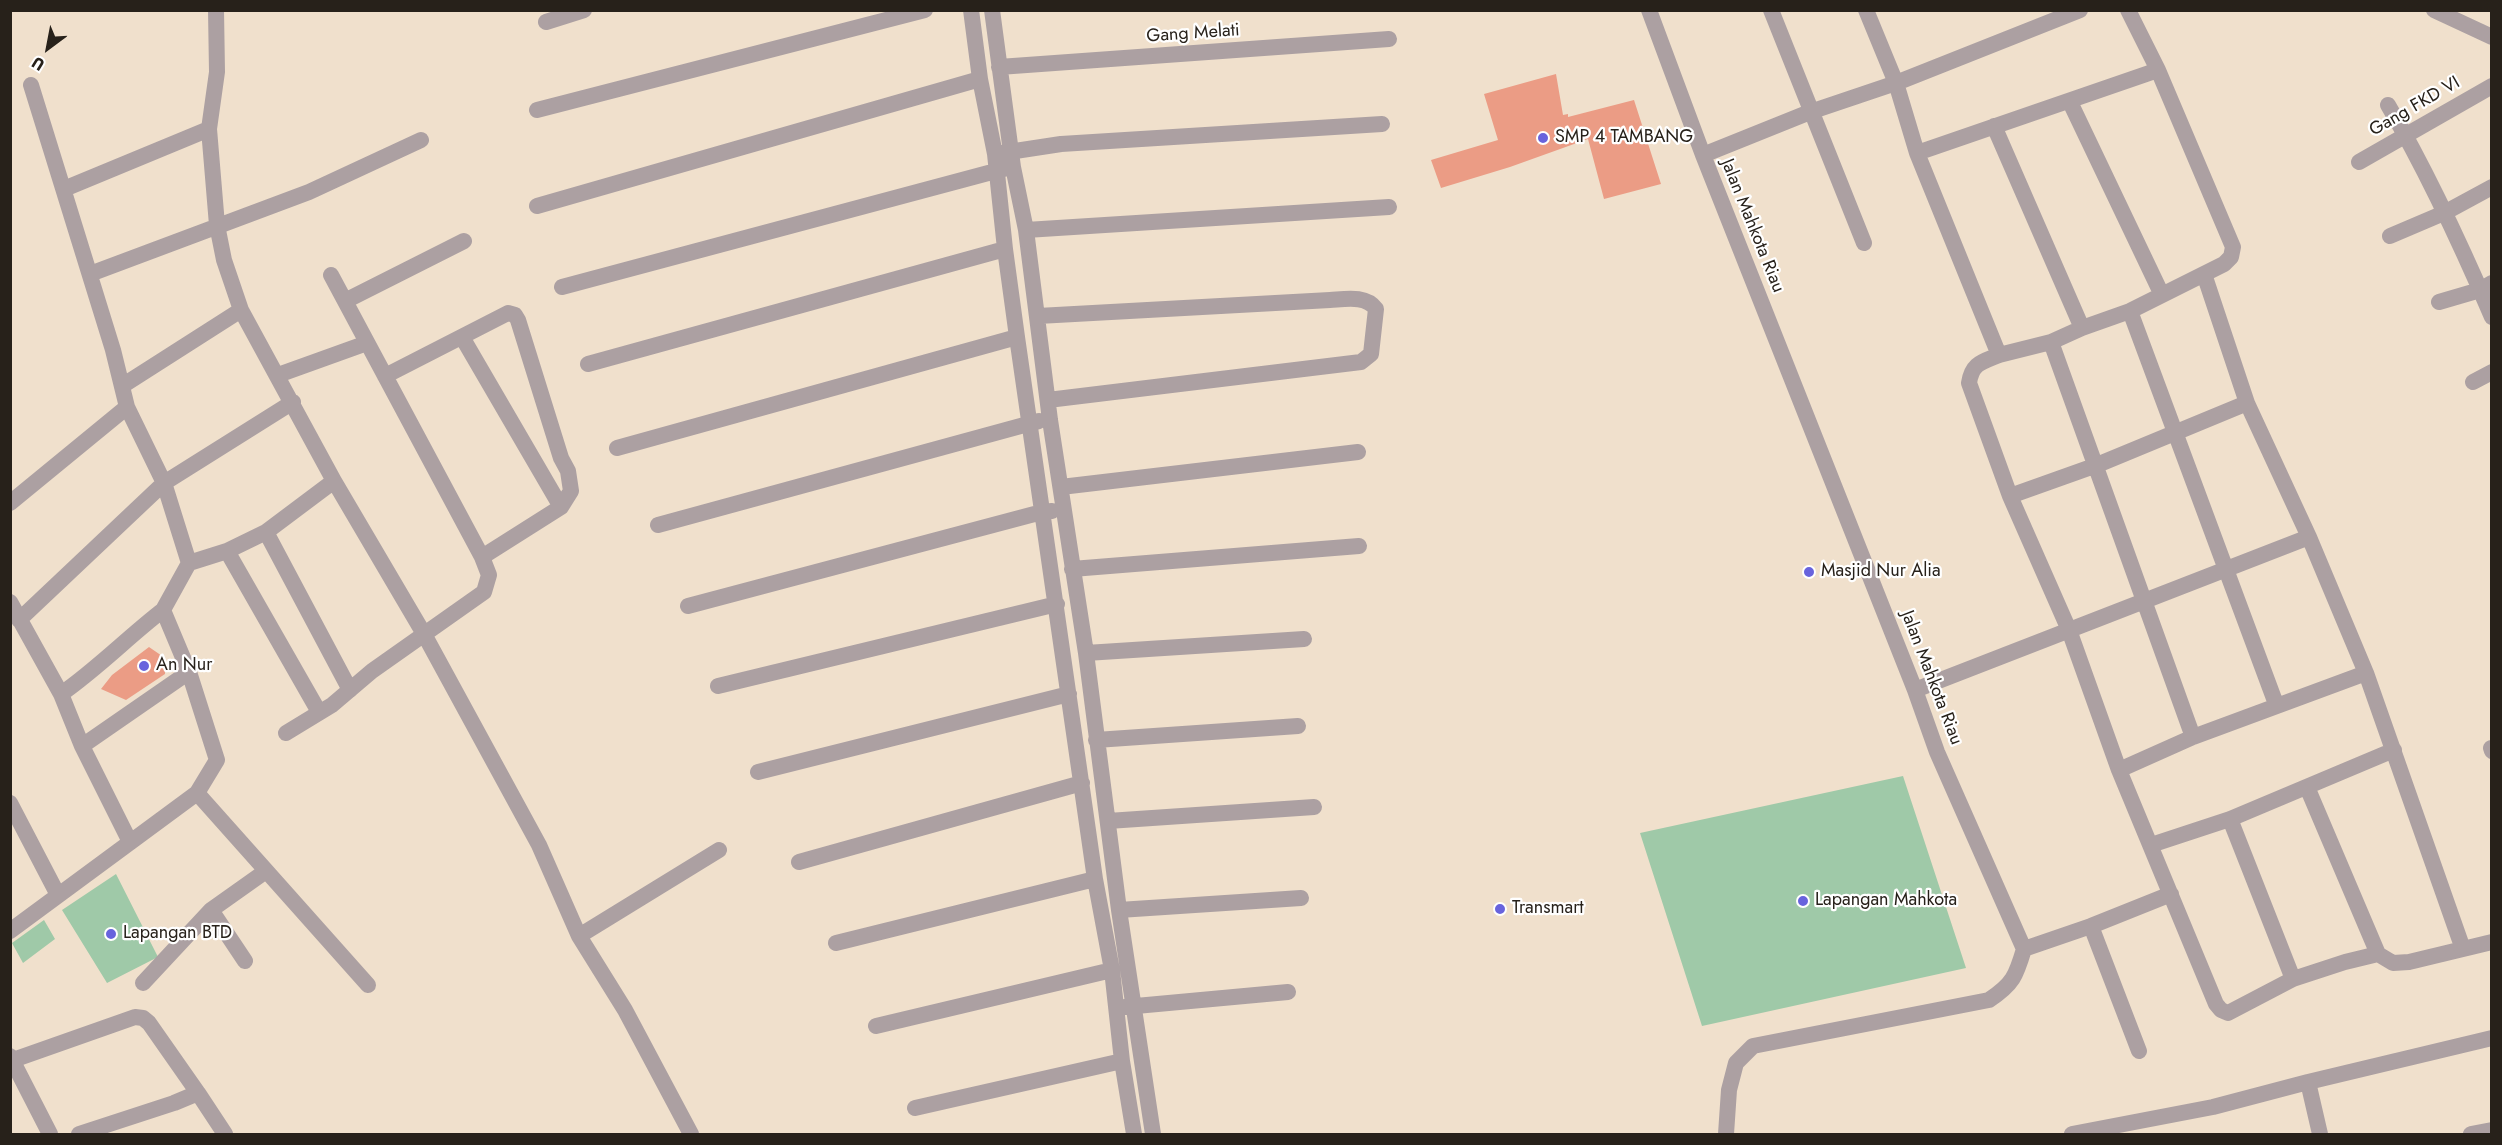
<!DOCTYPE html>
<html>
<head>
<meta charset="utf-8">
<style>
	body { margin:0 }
	#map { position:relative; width:2502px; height:1145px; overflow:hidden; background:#f0e0cc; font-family:Jost,sans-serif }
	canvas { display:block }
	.frame { position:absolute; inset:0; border:12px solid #27211a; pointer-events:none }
	.north { position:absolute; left:18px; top:18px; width:60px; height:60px; -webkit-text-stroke:4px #fff; paint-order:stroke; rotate:212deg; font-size:16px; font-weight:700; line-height:24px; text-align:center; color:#27211a }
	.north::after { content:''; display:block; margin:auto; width:21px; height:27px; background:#27211a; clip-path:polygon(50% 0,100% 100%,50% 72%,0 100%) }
</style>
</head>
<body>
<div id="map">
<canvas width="2502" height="1145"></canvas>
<div class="frame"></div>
<div class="north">U</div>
</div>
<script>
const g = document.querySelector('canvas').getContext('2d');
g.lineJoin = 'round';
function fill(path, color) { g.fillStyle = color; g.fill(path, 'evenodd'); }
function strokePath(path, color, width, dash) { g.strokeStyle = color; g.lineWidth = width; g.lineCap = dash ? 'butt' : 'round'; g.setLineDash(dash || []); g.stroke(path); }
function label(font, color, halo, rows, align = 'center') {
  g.font = font + ' Jost,sans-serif'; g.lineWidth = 4.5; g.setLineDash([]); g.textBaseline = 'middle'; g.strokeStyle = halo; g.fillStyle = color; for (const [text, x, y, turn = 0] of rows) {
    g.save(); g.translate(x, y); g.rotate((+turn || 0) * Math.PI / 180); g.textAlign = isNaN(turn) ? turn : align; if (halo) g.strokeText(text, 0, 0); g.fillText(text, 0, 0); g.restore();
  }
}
fill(new Path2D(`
	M1903 776 1966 968 1702 1026 1640 833Z
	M116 874 158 957 107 983 62 910Z
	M44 920 55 939 23 963 12 943Z`), '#9fc9a8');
fill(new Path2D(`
	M1556 74 1563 115 1568 114V117L1634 100 1661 184 1604 199 1588 139 1510 167 1441 188 1431 160 1498 140 1484 94Z
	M149 647 165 658V674L126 700 101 689 112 675Z`), '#eb9c85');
strokePath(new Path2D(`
	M216 10 217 72 209 129 217 225 224 260 241 310 334 481 424 634 539 845 579 936 625 1010 691 1134
	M971 10 980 79 995 154 1005 249 1017 337 1095 879 1112 970 1122 1061 1134 1134
	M992 10 1013 167 1026 230 1050 420 1086 653 1119 910 1153 1134
	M1649 10 1703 155 1915 690 1937 752 2024 949C2016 976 2013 984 1989 1000L1753 1046 1736 1063 1729 1090 1726 1134
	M1771 10 1864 243
	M1866 10 1896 83 1917 153 1999 355C1982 362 1972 363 1969 383L2010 496 2069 630 2119 770 2216 1004 2221 1010 2228 1013 2293 979 2345 962 2378 954
	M2434 10 2492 37
	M546 22 584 10
	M999 67 1389 39
	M2070 102 2162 295
	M2388 105C2428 173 2461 245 2492 317
	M537 110 925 10
	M1994 126 2082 328
	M1002 153 1061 144 1382 124
	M1917 153 2158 70
	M1703 155 1810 112 1896 83 2080 10
	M2359 162 2492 86
	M64 189 209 129
	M537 206 980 79
	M1026 230 1389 207
	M2390 236 2444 213 2492 187
	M90 274 309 192 421 140
	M2204 274 2247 403 2309 537 2366 673 2463 949
	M562 287 1007 168
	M345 301 464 241
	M2439 302 2480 290 2492 283
	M2130 311 2276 704
	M1038 316 1330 300C1346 299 1366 295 1376 309L1371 354 1361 362 1048 400
	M462 337 561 507
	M2051 342 2193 737
	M1999 355 2051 342 2082 328 2130 311 2224 264 2231 257 2233 247 2158 70 2128 10
	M588 364 1005 249
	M278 375 367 343
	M385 376 508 313 515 315 518 320 561 458 568 471 571 491 561 507 482 557
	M2473 382 2492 372
	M122 386 241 310
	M617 448 1017 337
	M1061 487 1358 452
	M2010 496 2097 465 2247 403
	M10 503 127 407
	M658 525 1039 421
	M266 532 350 690
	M227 551 319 712
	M189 563 227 551 266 532 334 481
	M1072 569 1359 546
	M10 602 61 694 82 746 130 842
	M688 606 1042 512 1052 511
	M19 620 164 483 293 402
	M1086 653 1304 639
	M718 686 1057 604
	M1915 690 2309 537
	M61 694C97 669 128 637 163 610
	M286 733 332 705 372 671 484 592 489 575 482 557 331 275
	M1096 740 1298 726
	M82 746 189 672
	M2491 748 2492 751
	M2119 770 2193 737 2366 673
	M758 772 1069 694
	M2307 787 2378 954 2393 963 2409 962 2492 942
	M197 793 368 985
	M10 803 58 895
	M2230 819 2293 979
	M1108 821 1314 807
	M2151 845 2230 819 2394 750
	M799 862 1082 783
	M211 910 245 961
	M1119 910 1301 898
	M2091 926 2139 1051
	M10 931 197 793 217 760 189 672 163 610 189 563 164 483 127 407 113 350 31 85
	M579 936 719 850
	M836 943 1095 879
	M2024 949 2091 926 2171 894
	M143 983 211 910 266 871
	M1125 1007 1288 992
	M876 1026 1112 970
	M10 1056 50 1134
	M13 1060 135 1017 143 1018 149 1023 198 1093 174 1103 79 1134
	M198 1093 225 1134
	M915 1108 1122 1061
	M2072 1134 2213 1107 2308 1082
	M2320 1134 2308 1082 2492 1038
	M2471 1134 2492 1130`), '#aca0a2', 16);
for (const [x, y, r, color] of [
	[1543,138,6,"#6863dd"],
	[1809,572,6,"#6863dd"],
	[144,666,6,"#6863dd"],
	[1803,901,6,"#6863dd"],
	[1500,909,6,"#6863dd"],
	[111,934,6,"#6863dd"]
]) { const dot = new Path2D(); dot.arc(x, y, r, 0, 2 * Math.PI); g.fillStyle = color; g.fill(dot); strokePath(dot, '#fff', 2); }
label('18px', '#27211a', '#fff', [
	["Gang Melati",1193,34,-4],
	["Gang FKD VI",2415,107,-30],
	["Jalan Mahkota Riau",1752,226,68],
	["Jalan Mahkota Riau",1931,678,69]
]);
label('18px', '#27211a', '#fff', [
	["SMP 4 TAMBANG",1555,138],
	["Masjid Nur Alia",1821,572],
	["An Nur",156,666],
	["Lapangan Mahkota",1815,901],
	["Transmart",1512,909],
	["Lapangan BTD",123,934]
], 'left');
</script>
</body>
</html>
